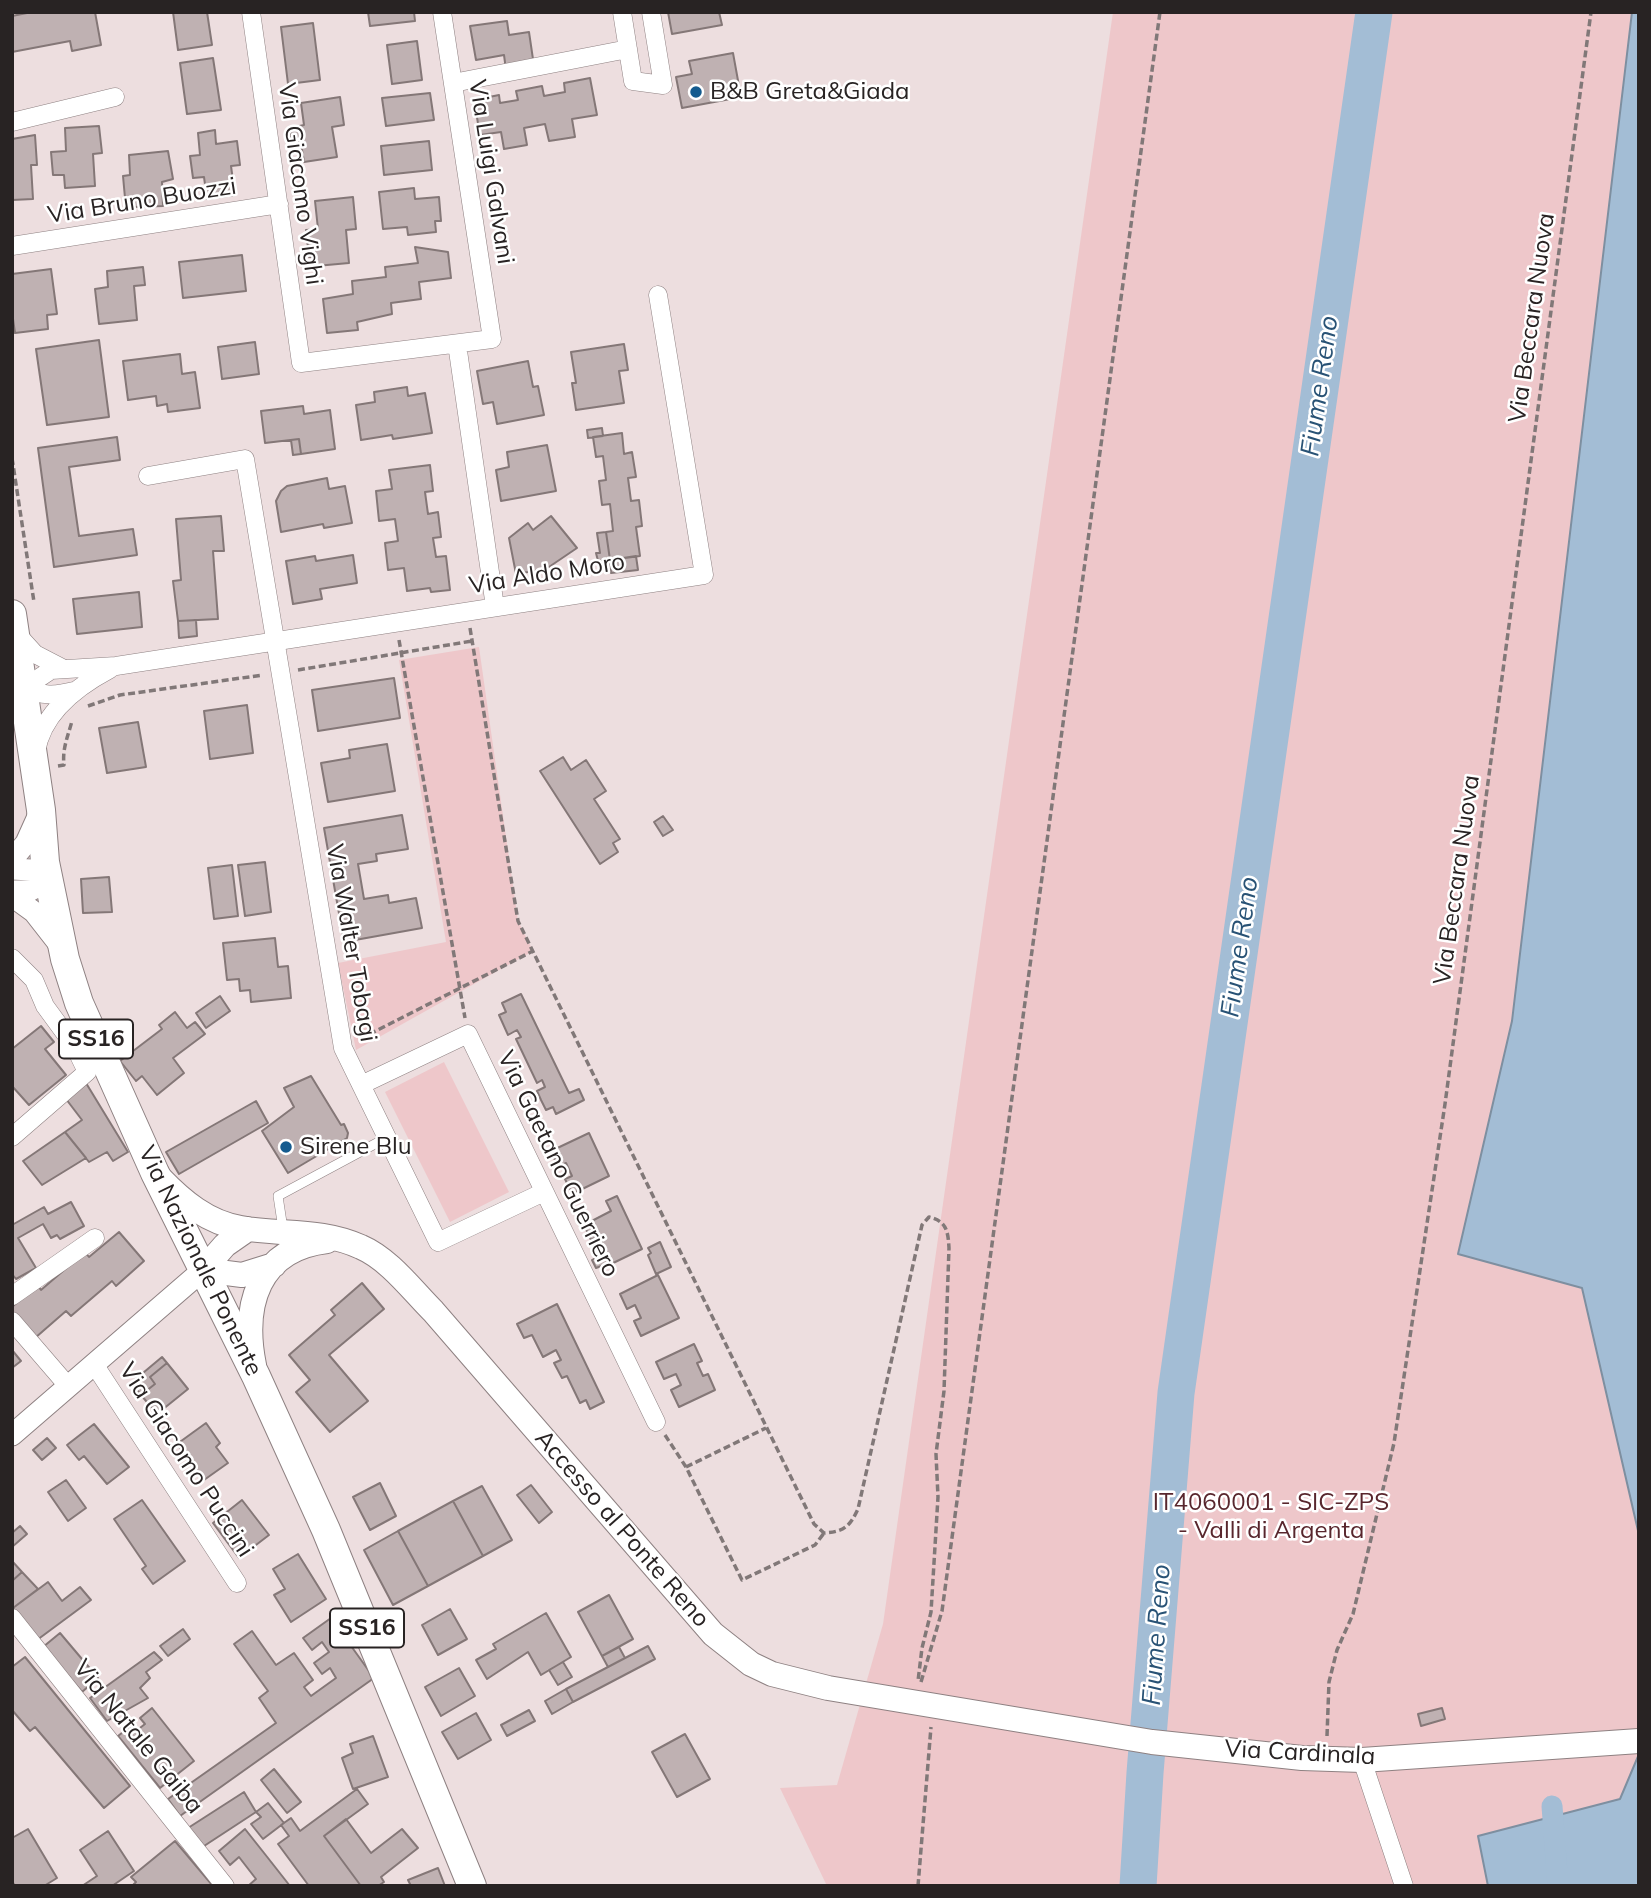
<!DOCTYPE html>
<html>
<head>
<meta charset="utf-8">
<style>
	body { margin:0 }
	#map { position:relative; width:1651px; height:1898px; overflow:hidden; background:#eddedf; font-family:Mulish,sans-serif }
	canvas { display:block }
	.frame { position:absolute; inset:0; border:14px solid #282323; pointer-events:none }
</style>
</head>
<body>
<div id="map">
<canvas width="1651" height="1898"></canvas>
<div class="frame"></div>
</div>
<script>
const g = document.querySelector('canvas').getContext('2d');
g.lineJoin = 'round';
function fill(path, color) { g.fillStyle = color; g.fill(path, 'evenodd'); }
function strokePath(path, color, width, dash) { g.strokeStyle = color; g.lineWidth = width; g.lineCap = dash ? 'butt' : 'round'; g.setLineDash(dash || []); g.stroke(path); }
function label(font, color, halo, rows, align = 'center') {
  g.font = font + ' Mulish,sans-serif'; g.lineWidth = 5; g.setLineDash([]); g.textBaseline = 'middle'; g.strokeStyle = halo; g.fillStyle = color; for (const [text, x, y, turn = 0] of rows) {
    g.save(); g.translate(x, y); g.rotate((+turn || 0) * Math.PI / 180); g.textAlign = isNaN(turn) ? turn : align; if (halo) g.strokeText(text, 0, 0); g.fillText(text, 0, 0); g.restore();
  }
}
fill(new Path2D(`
	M1113 12H1639V1886H827L780 1788 837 1785 883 1624Z
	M479 647 518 921 533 951 356 1050 338 963 446 942 399 660Z
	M444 1062 509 1192 450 1222 385 1092Z`), '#eec7ca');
const water = new Path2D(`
	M1632 12H1639V1535L1582 1288 1458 1254 1512 1021Z
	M1639 1754V1886H1488L1478 1836 1620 1799Z`);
fill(water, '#a3bdd5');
strokePath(water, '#7e8fa0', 2);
strokePath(new Path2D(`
	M1552 1806 1558 1886`), '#a3bdd5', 21);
strokePath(new Path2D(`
	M1138 1886 1145 1773 1176 1393 1374 12`), '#a3bdd5', 37);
const building = new Path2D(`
	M32 12H95L101 45 72 51 70 41 12 52V16Z
	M173 12H207L212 45 178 50Z
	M368 12H414L415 21 370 26Z
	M668 12H719L722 25 672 34Z
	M507 21 509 35 529 32 534 66 506 70 504 55 476 60 470 26Z
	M313 23 320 80 288 84 281 27Z
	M417 41 422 80 392 84 387 45Z
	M733 53 741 97 682 108 676 77 692 74 689 61Z
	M213 58 221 110 187 114 180 63Z
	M590 78 597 115 572 119 575 137 549 141 545 124 524 128 527 145 504 149 501 132 480 135 474 100 499 95 500 103 518 100 516 91 542 86 544 96 565 92 564 83Z
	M430 93 434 120 386 126 382 98Z
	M340 97 344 125 332 127 337 157 304 162 301 144 292 146 290 128 304 125 301 103Z
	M99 126 102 153 93 154 95 186 65 188 64 175H53L51 152 66 151 65 128Z
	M215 130 216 144 237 141 240 165 231 166 235 195 207 199 204 177 193 178 190 156 200 155 198 133Z
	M35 135 37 165H31L33 199 12 200V139Z
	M429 141 432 170 384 175 381 146Z
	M168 151 173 179 162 182 163 206 133 207 132 198H125L123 176 130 175 129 155Z
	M414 188 415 199 439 197 441 221H435L436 232 408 235 407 227 383 229 379 192Z
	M353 197 356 229 346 230 349 263 316 266 315 257H309L306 230 318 229 315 201Z
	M415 247 448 252 451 278 419 282 421 299 391 303 392 314 357 322 358 330 327 333 323 299 353 294 352 281 386 277 385 267 418 263Z
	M242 255 246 291 183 298 179 262Z
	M143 267 145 285 134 286 137 320 99 324 95 289 108 287 107 271Z
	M51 269 57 314 47 315 48 329 15 333 12 312V274Z
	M99 340 109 417 47 425 36 349Z
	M255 342 259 374 222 379 218 347Z
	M624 344 628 370 619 371 624 403 576 410 572 383H576L571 352Z
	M180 354 182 374 195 372 200 408 168 412 167 404 157 406 156 396 128 400 123 361Z
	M528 361 533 387 538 386 544 415 497 424 493 402 483 404 477 371Z
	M407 387 408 396 425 393 432 433 393 439 392 435 361 440 356 405 375 402 374 392Z
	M303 406 304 414 330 410 335 449 301 454 299 439 265 443 261 411Z
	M602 428 603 436 588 438 587 430Z
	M622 433 624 454 632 452 636 477 628 478 631 501 639 500 642 526 636 527 640 556 610 560 606 532 613 531 610 504 602 505 599 481 606 480 603 456 596 457 593 437Z
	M117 437 120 460 69 467 79 536 133 529 137 555 54 567 38 448Z
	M299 439 301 454 293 455 291 440Z
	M547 445 556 491 501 501 496 470 509 467 507 452Z
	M430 465 433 491 425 492 428 514 438 512 441 537 433 538 436 557 446 556 450 590 431 592 430 588 407 591 404 568 388 570 385 543 398 541 395 519 379 521 376 491 392 489 389 470Z
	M327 478 329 489 345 486 352 523 324 528 323 524 281 532 276 501 281 491 287 486Z
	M221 516 224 551H213L218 619 178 621 173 581 181 580 176 519Z
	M551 516 577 548 546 569 516 574 509 538 528 523 533 530Z
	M606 532 610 560 598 561 596 553H600L597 533Z
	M353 555 357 583 320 589 322 599 293 604 286 561 315 556 316 561Z
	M636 556 638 570 611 573 610 560Z
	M139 592 142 627 77 634 73 599Z
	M196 620 197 636 179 638 178 621Z
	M394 678 400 718 318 731 312 690Z
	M247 705 253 753 210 759 204 711Z
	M138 722 146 767 107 773 99 728Z
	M387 744 395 791 328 802 321 763 350 758 349 750Z
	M563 757 571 770 586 760 606 791 594 799 620 839 613 843 618 852 600 864 540 771Z
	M402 815 408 849 376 854 377 861 358 864 364 899 388 895 389 903 416 898 422 928 344 942 324 828Z
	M663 816 673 830 663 836 654 822Z
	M265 862 271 912 245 916 238 865Z
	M232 865 238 916 214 919 208 868Z
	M109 877 112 912 83 913 81 879Z
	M275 938 278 967 288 966 291 998 251 1002 250 990 240 991 239 979 227 980 223 943Z
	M521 994 569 1093 579 1089 584 1100 556 1114 553 1107 546 1110 541 1100 537 1091 545 1087 542 1080 537 1083 516 1039 521 1037 517 1030 508 1035 499 1015 506 1012 502 1003Z
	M220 996 230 1011 206 1028 196 1013Z
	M175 1012 187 1028 195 1022 205 1034 173 1058 184 1073 157 1095 142 1076 136 1081 120 1061 162 1029 159 1025Z
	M41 1026 54 1042 45 1049 66 1075 29 1105 12 1086V1049Z
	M311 1076 341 1125 344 1124 348 1133 347 1138 288 1173 262 1131 294 1107 284 1088Z
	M86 1083 128 1152 113 1161 107 1152 89 1162 65 1132 82 1120 66 1099Z
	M256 1101 268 1123 179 1174 166 1152Z
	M65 1132 86 1158 42 1185 23 1161Z
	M589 1133 609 1176 572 1194 565 1179 572 1176 566 1163 558 1167 551 1151Z
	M617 1196 642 1249 605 1267 604 1265 596 1268 592 1260 599 1256 598 1252 605 1249 599 1236 591 1240 584 1225 611 1211 606 1201Z
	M71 1202 84 1226 60 1239 57 1235 51 1238 43 1224 18 1238 36 1268 16 1279 12 1274V1225L44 1207 48 1214Z
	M119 1232 144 1261 116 1286 112 1281 71 1316 66 1311 35 1338 12 1311V1307L37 1285 41 1290 85 1252 89 1257Z
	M660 1242 671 1267 656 1274 648 1255 651 1253 648 1248Z
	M658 1275 679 1318 641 1336 634 1321 641 1318 635 1305 627 1309 620 1294Z
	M362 1283 384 1309 329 1355 368 1401 330 1432 296 1392 310 1380 289 1355 335 1315 331 1310Z
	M557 1304 604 1402 590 1409 586 1400 580 1403 567 1376 562 1378 554 1363 561 1360 556 1350 543 1357 532 1335 524 1338 517 1324Z
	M694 1344 702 1361 697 1363 703 1376 708 1374 715 1390 679 1407 671 1390 681 1385 676 1374 664 1379 656 1362Z
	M12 1350 21 1361 12 1368Z
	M162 1357 167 1363 150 1377 155 1384 141 1395 131 1383Z
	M167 1363 188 1389 157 1414 141 1395 155 1384 150 1377Z
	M206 1423 220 1443 216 1447 228 1463 204 1480 177 1444Z
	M94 1424 129 1467 107 1484 84 1456 79 1460 67 1445Z
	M47 1438 56 1448 42 1460 33 1450Z
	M66 1480 86 1508 68 1521 48 1492Z
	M380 1483 396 1516 370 1530 353 1497Z
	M531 1485 552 1512 539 1523 517 1495Z
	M482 1486 512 1540 483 1556 453 1501Z
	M142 1500 185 1561 153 1584 142 1569 146 1566 114 1519Z
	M242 1500 269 1535 239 1558 213 1523Z
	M453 1501 483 1556 428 1586 398 1531Z
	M20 1526 27 1534 12 1547V1533Z
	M398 1531 428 1586 393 1605 364 1550Z
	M298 1554 326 1599 291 1622 274 1595 285 1589 273 1569Z
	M12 1561 22 1572 12 1581Z
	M22 1572 38 1589 13 1608 12 1581Z
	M48 1582 62 1601 80 1587 91 1600 37 1640 13 1608Z
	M609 1595 633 1639 602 1656 578 1612Z
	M450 1609 467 1639 438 1655 422 1625Z
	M546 1613 571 1657 541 1675 528 1652 487 1679 476 1660 496 1649 493 1644Z
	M331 1618 374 1678 180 1816 168 1799 276 1723 259 1698 268 1691 234 1644 252 1631 276 1665 294 1653 313 1680 304 1687 311 1696 336 1678 330 1668 322 1674 314 1663 329 1652 322 1642 312 1650 303 1638Z
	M183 1629 190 1639 168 1656 160 1646Z
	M60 1633 98 1678 82 1692 43 1647Z
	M648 1646 655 1659 573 1702 566 1689Z
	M619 1647 625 1658 608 1667 602 1656Z
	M154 1652 162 1660 146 1672 150 1678 140 1688 148 1698 107 1721 90 1698Z
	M25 1657 130 1786 104 1808 35 1727 30 1731 12 1710V1667Z
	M563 1662 572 1677 558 1685 549 1670Z
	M459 1668 475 1696 441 1716 425 1687Z
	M566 1689 573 1702 552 1714 545 1701Z
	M152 1708 194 1761 160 1788 118 1736 132 1725 136 1731 145 1724 140 1718Z
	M1442 1708 1445 1719 1421 1726 1418 1714Z
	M529 1710 535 1721 507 1736 501 1725Z
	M476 1713 491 1740 458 1759 442 1732Z
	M685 1734 710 1779 677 1797 652 1752Z
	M373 1736 388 1777 353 1789 342 1758 353 1753 350 1744Z
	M274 1769 301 1802 287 1813 261 1780Z
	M357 1789 368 1804 324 1836 361 1886H309L278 1844 289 1836 281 1825 291 1818 300 1831Z
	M244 1792 256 1812 201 1848 188 1828Z
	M268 1803 284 1823 263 1839 251 1824 261 1817 256 1812Z
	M346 1819 371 1853 402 1829 418 1848 381 1877 384 1882 378 1886H361L324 1836Z
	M28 1829 57 1878 44 1886H15L12 1881V1838Z
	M245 1829 268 1858 290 1886H248L256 1879 239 1857 230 1865 219 1851Z
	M108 1831 134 1871 112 1886H82L97 1876 80 1850Z
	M175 1841 213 1886H132L136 1882 131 1877Z
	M438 1868 445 1886H411L408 1880Z`);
fill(building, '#bfb1b2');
strokePath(building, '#847777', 2);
const service = new Path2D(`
	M283 1229 278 1196 386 1138`);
const minor = new Path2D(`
	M251 12 301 363 492 339 442 12
	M622 12 633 81 663 85 651 12
	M453 83 628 49
	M12 122 115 97
	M12 246 279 204
	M457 344 495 607
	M148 476 245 459 343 1048 438 1242 544 1192
	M15 632 35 654 62 668
	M24 688 51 670 116 666 704 575 658 295
	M24 688C42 696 55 696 74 691
	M36 752C42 712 78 686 110 669
	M12 958 34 980 45 1006 75 1047 87 1072 12 1137
	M361 1085 468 1034 656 1422
	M12 1296 95 1238
	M12 1321 68 1386
	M94 1364 237 1583
	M12 1618 225 1886
	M1362 1760 1404 1886`);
const tertiary = new Path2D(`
	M12 860 26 843 40 812
	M12 869 31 870 49 880 29 891H12
	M12 896 34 912 59 944
	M12 1435 203 1270`);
const secondary = new Path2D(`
	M160 1178C182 1201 208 1223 241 1228 282 1235 322 1229 361 1247 389 1259 412 1290 433 1311L713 1634 751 1664 772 1674 828 1688 1152 1742 1302 1758 1362 1760 1639 1741
	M248 1229 225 1245 203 1270 242 1275 274 1265
	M254 1365C242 1305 258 1249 327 1241`);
const primary = new Path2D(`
	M12 614 41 810 45 862 65 959 79 1003 155 1173 256 1376 326 1530 472 1886`);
strokePath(service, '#8e8182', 10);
strokePath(minor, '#8e8182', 19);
strokePath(tertiary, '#8e8182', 23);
strokePath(secondary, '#8e8182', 26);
strokePath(primary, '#8e8182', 30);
strokePath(new Path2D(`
	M12 458 34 602
	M470 628 518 921 814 1524 824 1533C844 1532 850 1526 858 1509L922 1225 929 1217C947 1221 948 1232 949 1248L944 1391 936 1454 938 1497 931 1612 922 1648 918 1681
	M399 640 465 1018
	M298 670 472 641
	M88 706 120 695 263 675
	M58 766 64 765C62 749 68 736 72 721
	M360 1039 533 951
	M665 1435 686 1467 742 1580 815 1545 824 1533
	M686 1467 766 1428
	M921 1682 942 1611 1160 12
	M1327 1736 1329 1682 1337 1650 1353 1614 1394 1443 1445 1104 1591 12
	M918 1886 931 1727`), '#817878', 3.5, [7, 3.5]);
strokePath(service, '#fff', 9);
strokePath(minor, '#fff', 18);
strokePath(tertiary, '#fff', 21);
strokePath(secondary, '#fff', 24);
strokePath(primary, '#fff', 28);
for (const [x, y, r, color] of [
	[696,92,7,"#145b8f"],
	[286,1147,7,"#145b8f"]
]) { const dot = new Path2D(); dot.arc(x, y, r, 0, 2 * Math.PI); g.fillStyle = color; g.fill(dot); strokePath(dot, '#fff', 2.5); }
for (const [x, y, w] of [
	[96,1039,74],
	[367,1628,74]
]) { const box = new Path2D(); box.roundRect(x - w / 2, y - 19.5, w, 39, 5); g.fillStyle = '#fff'; g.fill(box); strokePath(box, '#282323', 2); }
label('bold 23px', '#282323', null, [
	["SS16",96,1039],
	["SS16",367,1628]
]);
label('24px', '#282323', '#fff', [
	["B&B Greta&Giada",710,92],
	["Sirene Blu",300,1147]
], 'left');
label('24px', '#282323', '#fff', [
	["Via Luigi Galvani",491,172,81],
	["Via Giacomo Vighi",300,184,82],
	["Via Bruno Buozzi",142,201,-9],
	["Via Beccara Nuova",1532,318,-82],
	["Via Aldo Moro",547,574,-9],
	["Via Beccara Nuova",1457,880,-82],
	["Via Walter Tobagi",351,943,80],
	["Via Gaetano Guerriero",558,1164,64],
	["Via Nazionale Ponente",200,1261,64],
	["Via Giacomo Puccini",186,1460,57],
	["Accesso al Ponte Reno",622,1529,49],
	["Via Natale Gaiba",138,1737,51],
	["Via Cardinala",1300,1753,3]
]);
label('24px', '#58262d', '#fff', [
	["IT4060001 - SIC-ZPS",1271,1503],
	["- Valli di Argenta",1271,1531]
]);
label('italic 26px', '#285275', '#fff', [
	["Fiume Reno",1320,386,-82],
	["Fiume Reno",1240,947,-82],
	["Fiume Reno",1157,1635,-86]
]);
</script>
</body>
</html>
